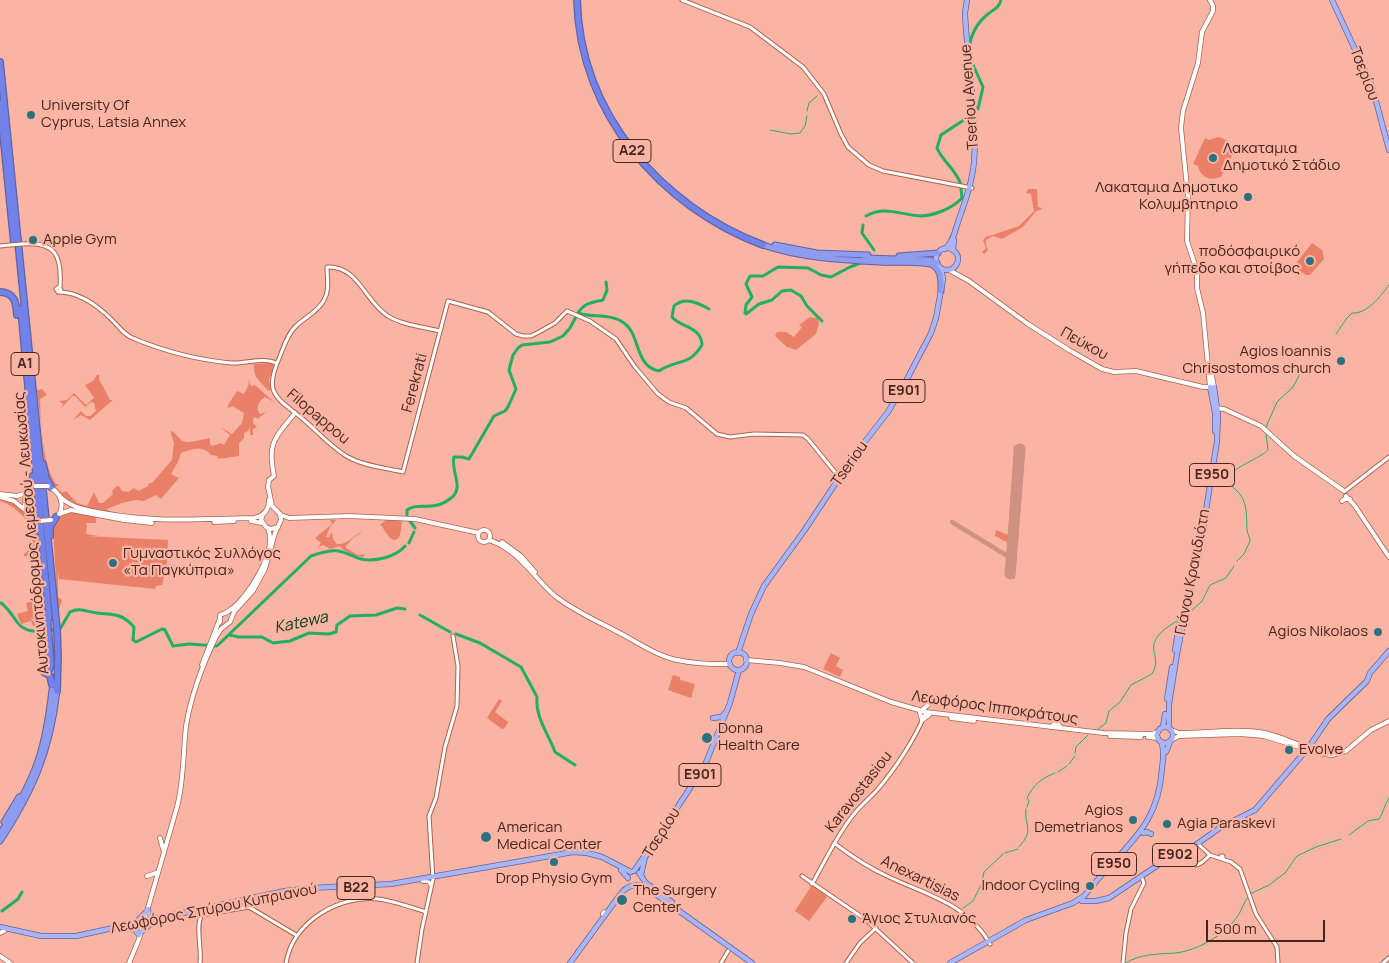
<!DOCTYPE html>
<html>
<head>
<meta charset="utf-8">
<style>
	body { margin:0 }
	#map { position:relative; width:1389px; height:963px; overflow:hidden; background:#f9b4a3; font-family:Manrope,sans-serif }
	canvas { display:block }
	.scale { position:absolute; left:1206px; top:920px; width:119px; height:22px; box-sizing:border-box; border:2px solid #47251e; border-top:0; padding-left:6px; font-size:15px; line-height:18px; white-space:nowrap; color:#47251e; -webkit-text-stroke:4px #f9b4a3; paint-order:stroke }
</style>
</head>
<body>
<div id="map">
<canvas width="1389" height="963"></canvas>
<div class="scale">500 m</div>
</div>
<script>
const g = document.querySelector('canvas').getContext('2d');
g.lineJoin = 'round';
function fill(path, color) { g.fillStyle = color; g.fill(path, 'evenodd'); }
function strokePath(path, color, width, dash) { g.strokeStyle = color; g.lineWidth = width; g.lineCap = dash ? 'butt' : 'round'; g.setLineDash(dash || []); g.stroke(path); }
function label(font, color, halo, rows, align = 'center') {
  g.font = font + ' Manrope,sans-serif'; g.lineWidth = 4.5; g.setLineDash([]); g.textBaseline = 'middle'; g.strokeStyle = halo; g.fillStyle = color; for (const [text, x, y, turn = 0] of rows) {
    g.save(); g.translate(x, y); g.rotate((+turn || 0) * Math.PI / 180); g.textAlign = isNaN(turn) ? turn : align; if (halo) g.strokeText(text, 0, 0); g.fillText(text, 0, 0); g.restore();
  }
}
fill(new Path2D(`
	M1218 137C1227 139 1232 143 1234 152L1221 177C1210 181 1201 178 1198 166L1193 164 1205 138 1209 140Z
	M1028 189H1037L1038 207 1042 208 1040 210 1036 211 1023 227 1002 239 993 236 986 240V244L988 250 984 254 982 252 986 248 983 240 986 237 1019 226 1034 211 1031 194 1026 193Z
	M1312 243 1322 250 1324 259 1310 275H1306L1297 269 1296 263Z
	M810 317 814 318 817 317 819 322 816 334 796 350 787 347 775 336 777 332H786L794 337 802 327 799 325Z
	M270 363 274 365 269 380 271 389 269 391C261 383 252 376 254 364Z
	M97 375H99V379L110 400H113L90 420 81 415 73 420 81 411 86 416H90L96 411 94 403 91 402 85 407 75 396H72L61 409 63 404 59 401 67 400 74 393 86 405 94 398 85 385 93 381Z
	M248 379 251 386 255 385 274 402 265 397C259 401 255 408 260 414L266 412 258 419 255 417 253 419V423L257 427 253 429V435H250V427L248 431 244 433V438L239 443V456L218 459 217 456 211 455C203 445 192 449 181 453L178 462 171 474 179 478 161 499 156 495 144 501 136 500 122 503 107 509 112 513C88 510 62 503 49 479 43 467 44 450 42 437 41 421 39 406 37 390L42 389 47 395 40 399C41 424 42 464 56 484H59L56 487 62 493 66 491 77 503 87 506 94 492 99 503H103L113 494 112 491 117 486H119L122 491 128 492 134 488 139 491 148 486 149 483H152L172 460 174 443 170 431C176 432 177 438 183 441 189 444 203 439 210 438V444L212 446 221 443 224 445 230 435 220 427 232 434 242 423 244 413 232 406 228 408V405L237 391 244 394 249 384Z
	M1014 445 1025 450 1015 579 1012 578 1022 449 1017 447 1010 544 995 536 996 530 1008 535Z
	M0 498C16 502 33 517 38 533 39 538 39 545 39 550H36V555L33 556 31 559V556H24V554L31 548V542L35 536C32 522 14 505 0 501Z
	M69 512H75L96 516V523H85L87 524 86 534 99 536H86L168 540 167 562 162 585 156 586 155 589 59 579 58 571V597L62 600 58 613 53 529C55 521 61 515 69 512Z
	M330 520H336L330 527 326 537H329L332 532 333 539 337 544C348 545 353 535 363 532L353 538 346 546V548L358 555 365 554 363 557C356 556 344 553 340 546L330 549 323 545 318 547 321 543 315 538 332 524Z
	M386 520 402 521C401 525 401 535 399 537 392 546 385 531 382 526L380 525Z
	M35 600 41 616 32 619 30 616 32 621 40 617 42 622 33 626 31 621 21 624 17 614 28 611 26 603Z
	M831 653 840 658 836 666 843 670 840 677 823 669Z
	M673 675 680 677V680L695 684 691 698 668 690Z
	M499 699 502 701 495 712 508 722 505 728 502 729 487 718Z
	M813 883 827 897 809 921 795 911Z`), '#eb8068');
strokePath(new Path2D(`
	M807 111 809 103 817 96
	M770 130 791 134 800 133 805 126 807 116
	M1336 334 1347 318 1352 313C1367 314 1380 297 1389 285
	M1266 427 1277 402 1293 387 1306 363
	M1237 561 1244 554 1250 541C1250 537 1247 534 1247 529 1246 509 1248 498 1230 485 1230 483 1229 480 1230 477 1231 468 1261 458 1268 450L1266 433
	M1186 616 1202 601 1210 585 1226 578 1234 566
	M1097 730 1106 723 1109 711 1120 702 1131 685 1152 674C1157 665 1156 661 1154 651 1151 637 1167 627 1177 621
	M1075 753 1076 747 1088 735
	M1069 764 1075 756
	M1058 772 1067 766
	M1027 807 1029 801 1027 798C1033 785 1042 778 1055 773
	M1349 835 1368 821 1379 819C1384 812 1384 805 1389 798
	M1019 847C1035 829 1024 827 1026 809
	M1005 853 1018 849
	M1250 894 1269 885 1285 873 1297 856 1316 847 1341 839
	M963 908 973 901 981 885 984 872 1003 854
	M1126 963C1139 954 1159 954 1175 953 1197 951 1227 934 1239 914 1242 909 1244 902 1248 897`), '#20af65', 1);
strokePath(new Path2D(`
	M969 50C970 36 977 23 988 14 994 9 999 8 1001 0
	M970 58 983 87 978 109
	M961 185C957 170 942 161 937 148L941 135 970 116
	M866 216C885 205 901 215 920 216 934 216 953 208 962 198L961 188
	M863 225 862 233 874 250
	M578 313C584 303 593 302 603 300L607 290 606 282
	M745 313 746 305 752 297 746 284 750 276H763L778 267 808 268 821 275 831 277 850 267 863 262
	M746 314 759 304 772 300 782 291 791 290 801 296 807 306 822 321
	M415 528 407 517V510C419 501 433 513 451 498 465 488 450 470 454 457H462L469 459 494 416 505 411 508 407 516 389 509 370 513 355 518 348 522 345 550 342 563 336 570 328 578 313C592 318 611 313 624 323 641 335 634 366 659 371 676 359 689 367 702 345 701 326 681 328 672 317L674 306C685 296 698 303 709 309
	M409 543 414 532
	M1 603C8 608 12 615 17 622 27 636 46 631 60 629L70 612C80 607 87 612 97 613 113 614 123 614 134 627L133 640 136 642 162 629 165 630 173 646 189 644 217 646 311 556C320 553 329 550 338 551 346 552 353 557 361 559 375 562 396 557 405 546
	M420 615 450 632
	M456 634 480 643 521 667 536 695
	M229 635 239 637H262L273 643 290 641 309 633 329 634 336 632 337 625 350 616 376 615 397 608 405 609
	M537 697C535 717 548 733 555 752L575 765
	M2 911 18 899 22 892`), '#20af65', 3);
strokePath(new Path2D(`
	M952 522 1009 557
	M1011 563 1009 557 1012 554`), '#ce9182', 4.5);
strokePath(new Path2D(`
	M1010 574 1020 449`), '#ce9182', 11);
const tertiary = new Path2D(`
	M682 0 750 27 803 67 824 94 841 134 848 147 869 165 883 171 972 188
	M22 244C56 241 62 256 60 287
	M0 246 10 245
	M59 287 61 290 58 292 56 289Z
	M59 292C80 292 98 306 112 320 119 327 125 336 135 339 164 351 199 360 231 363 245 364 263 357 276 363
	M440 331C424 327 402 325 388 316 365 302 358 265 327 267 327 278 330 290 324 300 318 312 305 317 296 326 288 333 284 346 280 356 263 394 275 396 304 420 318 432 332 448 348 457 364 466 386 468 403 472L448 301 488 312 516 334 523 336H531L539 332 555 323 567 311 590 321 616 339 635 367 658 394 669 402 686 408 717 434 730 437 754 434 803 435 808 439 839 477
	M1345 491 1389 457
	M834 843C851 856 869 868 889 877 927 895 968 904 990 944
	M1198 844 1210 855 1231 862 1240 869 1256 914 1277 947 1278 963
	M1182 853C1194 868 1196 869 1210 855
	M1221 856H1223V858
	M802 876 865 919 913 963
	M422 881 429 882 431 886
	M812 884C826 860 836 836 854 814 861 805 870 798 878 789 895 769 915 739 925 714
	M200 963C202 951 195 923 202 915L249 907 296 935
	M286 963C293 922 338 895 378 899 394 901 410 907 426 912
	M417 963 422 929 433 879 429 816 436 798 445 747 457 706 458 666 453 636
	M721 963 728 951
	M846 963 860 943 876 928
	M1123 963 1126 933 1131 909 1144 883 1141 876
	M1383 963 1389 958`);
const secondary = new Path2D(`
	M949 270 969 281 1028 324 1069 350 1102 369 1114 372 1136 371 1203 387H1214L1211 370
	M1210 387 1203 313 1197 288V271L1187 241 1188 197 1181 128 1183 111 1198 63 1202 32 1213 11V6L1210 0
	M1216 408 1224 409 1261 426 1294 456 1344 491
	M50 487C60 493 64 502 60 513
	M268 488 269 480 274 476C267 442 275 438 295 413
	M30 490C20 502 25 516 39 521
	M0 494 17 496 26 493
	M58 494C69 508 87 510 103 513 156 523 201 519 254 518 263 516 269 510 269 500
	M1346 496 1355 506 1389 557
	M0 497 14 501 25 510
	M1342 501 1345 499H1350
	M59 514 71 510 124 520 152 523
	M263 514 261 520 266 527 271 529 278 527
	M281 515 289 518 349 516 415 519 479 533
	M251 521 262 523
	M214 522 234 521
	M478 536a6 6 0 1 1 12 0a6 6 0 1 1-12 0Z
	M489 540C518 549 533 577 555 596 574 611 597 621 618 632 637 642 655 655 677 660 695 664 711 664 730 664
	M502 542 521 556 535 572
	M220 622V615C224 613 227 613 230 610 248 598 278 550 268 529
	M746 660 780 663 804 667 891 702 926 712 1103 733 1152 734 1158 732
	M202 665 219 621
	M921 711 929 704
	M920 713 922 720 929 715
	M951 718 974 721
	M1050 727 1054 725 1055 720 1061 728
	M1171 730 1179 733C1205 733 1240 728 1265 733 1288 738 1309 752 1332 753
	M1110 736 1141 737
	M1148 737 1158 738
	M1171 740 1179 736 1240 734 1264 736 1318 753 1332 755 1346 751 1371 730 1389 721
	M160 838 163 849
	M147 876 156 873
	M603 914 604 912
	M0 933 4 931
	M0 956 10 963
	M129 963 139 939 177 807C184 781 183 753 186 726 191 696 203 664 216 637L221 629 230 622 234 612 253 591 265 569 275 533 281 520 280 514 272 506 268 486`);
const primary = new Path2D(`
	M1332 0 1372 86 1389 150
	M936 259a11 11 0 1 1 22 0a11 11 0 1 1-22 0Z
	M945 249C953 242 955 231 958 222 965 202 972 183 974 162 978 115 967 61 965 13L967 0
	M953 250 954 240
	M1210 387 1215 413V431
	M1175 650 1179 625
	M729 661a9 9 0 1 1 18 0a9 9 0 1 1-18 0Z
	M738 653 751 614 764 586 804 531 853 457 888 412 906 381 931 333 936 318 943 279 941 268
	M1167 699 1172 667
	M713 718 721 717 725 713
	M1163 727 1165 714
	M1157 735a8 8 0 1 1 16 0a8 8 0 1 1-16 0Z
	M1169 728V704L1177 654 1187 604 1201 542 1217 441 1218 415 1214 387
	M1166 752 1170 742
	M1143 833 1147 832 1151 834
	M621 870 628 878
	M634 871 643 858
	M639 873 646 883 672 902
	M641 875 645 857 705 765 730 703 739 670
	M1082 901H1096L1109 898 1167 859 1187 851 1221 827 1255 810 1309 747 1328 719 1367 681 1370 673 1389 651
	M148 909 149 916 154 919
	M135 923 145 913
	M0 927 41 936H76L285 891 311 888 391 884 573 852 587 853 602 857 631 872
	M130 928 135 930 139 935
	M140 933 153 922
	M570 963 622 892C629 885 637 883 647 888L752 963
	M950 963 1026 920 1073 903 1084 896C1093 885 1102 874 1112 864 1141 832 1159 814 1162 768 1163 760 1165 750 1161 742`);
const trunk = new Path2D(`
	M763 245C800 258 842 260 881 262 897 263 915 261 931 264 942 270 941 279 941 291
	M775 245 817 253 868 255
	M899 256 938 253
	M865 258 929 260 937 263
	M4 822 19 797
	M0 834C13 813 26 792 35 769 45 745 49 716 52 690
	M0 841C33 791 50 751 57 691`);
const motorway = new Path2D(`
	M577 0C580 113 660 206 763 245
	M0 62 57 630 58 656 57 691
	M0 103 14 243
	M0 292C15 293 16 302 17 315
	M21 309 49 618
	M26 416 30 452
	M43 464 46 478 51 487
	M29 490 33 482V476
	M32 518 39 531
	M50 536V527L56 517
	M47 615 51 664 49 670 44 672 50 676 52 685`);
strokePath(tertiary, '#ae604e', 5);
strokePath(secondary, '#ae604e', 5.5);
strokePath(primary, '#6262a3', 6);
strokePath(trunk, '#6262a3', 7);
strokePath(motorway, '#6262a3', 8);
strokePath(tertiary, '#fff', 3);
strokePath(secondary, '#fff', 4);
strokePath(primary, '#aab5f3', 4.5);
strokePath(trunk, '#8e9cef', 5);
strokePath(motorway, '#7183eb', 5.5);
const tertiaryBridge = new Path2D(`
	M10 245 22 244`);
const secondaryBridge = new Path2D(`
	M35 486H48
	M39 521 51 520`);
strokePath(tertiaryBridge, '#ae604e', 5, []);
strokePath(secondaryBridge, '#ae604e', 5.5, []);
strokePath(tertiaryBridge, '#fff', 3);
strokePath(secondaryBridge, '#fff', 4);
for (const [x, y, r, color] of [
	[31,115,5,"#2c7180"],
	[1213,158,5,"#2c7180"],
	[1248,197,5,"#2c7180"],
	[33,240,5,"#2c7180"],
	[1310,261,5,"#2c7180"],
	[1341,361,5,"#2c7180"],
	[113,563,5,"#2c7180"],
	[1378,632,5,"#2c7180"],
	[707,738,6,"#2c7180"],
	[1289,750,5,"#2c7180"],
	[1133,820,5,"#2c7180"],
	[1167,824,5,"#2c7180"],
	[486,837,6,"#2c7180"],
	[554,862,5,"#2c7180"],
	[1090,886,5,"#2c7180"],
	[622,900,6,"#2c7180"],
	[852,919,5,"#2c7180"]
]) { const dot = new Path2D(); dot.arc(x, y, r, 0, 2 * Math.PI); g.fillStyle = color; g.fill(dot); strokePath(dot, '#f9b4a3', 2); }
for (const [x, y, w] of [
	[632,151,38],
	[25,364,28],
	[904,391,42],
	[1212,475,45],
	[700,775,42],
	[1175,855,45],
	[1114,864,45],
	[356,888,38]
]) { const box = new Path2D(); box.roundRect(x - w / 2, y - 11.5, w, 23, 4); g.fillStyle = '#f9b4a3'; g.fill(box); strokePath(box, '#47251e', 1); }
label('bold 14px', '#47251e', null, [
	["A22",632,151],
	["A1",25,364],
	["E901",904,391],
	["E950",1212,475],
	["E901",700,775],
	["E902",1175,855],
	["E950",1114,864],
	["B22",356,888]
]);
label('15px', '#47251e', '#f9b4a3', [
	["Τσερίου",1364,74,69],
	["Tseriou Avenue",970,97,-94],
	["Πεύκου",1084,344,29],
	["Ferekrati",415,383,-75],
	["Filopappou",318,417,40],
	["Tseriou",850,464,-55],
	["Αυτοκινητόδρομος Λεμεσού - Λευκωσίας",32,533,-95],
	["Γιάνου Κρανιδιότη",1193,572,-79],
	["Λεωφόρος Ιπποκράτους",995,708,8],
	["Karavostasiou",859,792,-52],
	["Τσερίου",662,833,-58],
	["Anexartisias",920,879,26],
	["Λεωφόρος Σπύρου Κυπριανού",214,909,-11]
]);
label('15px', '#47251e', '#f9b4a3', [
	["University Of",41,106],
	["Cyprus, Latsia Annex",41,123],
	["Λακαταμια",1223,149],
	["Δημοτικό Στάδιο",1223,166],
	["Λακαταμια Δημοτικο",1238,188,"right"],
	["Κολυμβητηριο",1238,205,"right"],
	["Apple Gym",43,240],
	["ποδόσφαιρικό",1300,252,"right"],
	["γήπεδο και στοίβος",1300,269,"right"],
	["Agios Ioannis",1331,352,"right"],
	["Chrisostomos church",1331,369,"right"],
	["Γυμναστικός Συλλόγος",123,554],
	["«Τα Παγκύπρια»",123,571],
	["Agios Nikolaos",1368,632,"right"],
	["Donna",718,729],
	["Health Care",718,746],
	["Evolve",1299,750],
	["Agios",1123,811,"right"],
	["Demetrianos",1123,828,"right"],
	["Agia Paraskevi",1177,824],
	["American",497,828],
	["Medical Center",497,845],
	["Drop Physio Gym",554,879,"center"],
	["Indoor Cycling",1080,886,"right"],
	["The Surgery",633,891],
	["Center",633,908],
	["Άγιος Στυλιανός",862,919]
], 'left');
label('italic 16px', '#033b1d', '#f9b4a3', [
	["Katewa",301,623,-12]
]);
</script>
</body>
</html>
